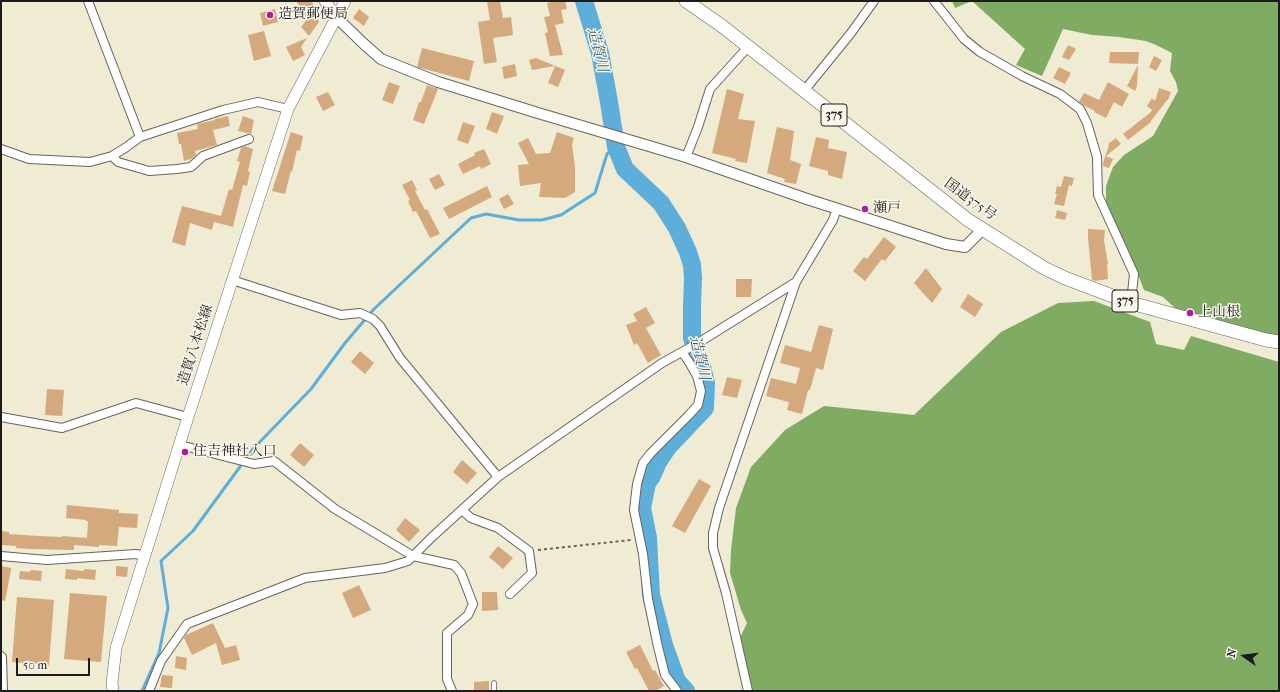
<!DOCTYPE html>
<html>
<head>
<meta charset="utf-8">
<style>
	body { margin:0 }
	#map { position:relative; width:1280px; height:692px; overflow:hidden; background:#f0ebd3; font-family:"IM FELL French Canon",serif }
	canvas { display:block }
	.frame { position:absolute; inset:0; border:2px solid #1c1c1c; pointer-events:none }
	.north { position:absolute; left:1224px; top:636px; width:40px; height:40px; -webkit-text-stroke:3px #fbf7ec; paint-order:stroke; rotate:284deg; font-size:11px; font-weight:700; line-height:16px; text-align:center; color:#1c1c1c }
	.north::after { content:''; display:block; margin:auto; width:14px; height:18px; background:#1c1c1c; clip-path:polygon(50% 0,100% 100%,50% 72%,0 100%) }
	.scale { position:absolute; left:16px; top:658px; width:74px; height:18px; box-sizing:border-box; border:2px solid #1c1c1c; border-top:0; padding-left:5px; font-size:12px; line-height:14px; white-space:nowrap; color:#1c1c1c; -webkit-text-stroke:3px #fbf7ec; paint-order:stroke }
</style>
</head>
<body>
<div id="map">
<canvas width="1280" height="692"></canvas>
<div class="frame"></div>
<div class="north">N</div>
<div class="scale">50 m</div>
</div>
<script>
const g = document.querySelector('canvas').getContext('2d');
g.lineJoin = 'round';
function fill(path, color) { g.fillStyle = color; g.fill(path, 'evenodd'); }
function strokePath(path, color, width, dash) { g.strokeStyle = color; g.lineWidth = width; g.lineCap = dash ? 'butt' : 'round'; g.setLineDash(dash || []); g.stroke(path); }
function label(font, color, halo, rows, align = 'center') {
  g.font = font + ' "IM FELL French Canon","Noto Serif JP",serif'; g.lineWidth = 3; g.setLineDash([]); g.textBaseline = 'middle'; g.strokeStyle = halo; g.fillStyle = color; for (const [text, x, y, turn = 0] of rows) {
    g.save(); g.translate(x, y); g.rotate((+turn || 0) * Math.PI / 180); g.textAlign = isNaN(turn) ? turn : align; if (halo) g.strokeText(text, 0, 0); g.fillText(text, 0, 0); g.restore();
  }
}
fill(new Path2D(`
	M952 1H1279V341L1175 308 1163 297 1144 290 1137 272 1106 202V186L1113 167 1124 155 1153 136 1178 91 1176 82 1170 71 1172 53 1156 45 1146 41 1119 37 1092 35 1063 29 1042 76 1016 65 1025 49 972 1 955 8Z
	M1094 301 1150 322 1156 344 1184 350 1191 336 1279 362V691H749L736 646 747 623 741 610 730 573 731 550 736 508 751 467 785 430 824 406 914 415 1001 332 1058 303Z`), '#7fab63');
strokePath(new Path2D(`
	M142 691 159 653 168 608 161 561 193 531 253 449 311 389 345 343 374 309 471 218 486 214 519 220H542L561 215 595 193 607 154 616 147`), '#5daed8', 3);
strokePath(new Path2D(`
	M584 1 600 53 609 102 616 147 625 169 661 203 677 228 688 252 692 265 693 278 692 306V338L702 367 706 383 705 408 668 447 658 462 652 476 647 483 642 508 648 538 651 595 664 645 677 681 686 691`), '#5daed8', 18);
fill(new Path2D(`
	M296 1H312L319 22 309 36 301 27 307 19Z
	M487 1H500L503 18 511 17 513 35 493 38 497 62 484 64 478 22 490 20Z
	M555 1H565L567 9 561 10 564 23 555 25 563 55 550 56 545 33 548 32 544 17 550 16 547 3Z
	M275 9 278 22 263 26 260 13Z
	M359 9 369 17 364 26 353 18Z
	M264 31 271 56 254 61 248 35Z
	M307 38 301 47 305 55 293 61 286 47Z
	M1068 45 1076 49 1069 60 1062 57Z
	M422 48 474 61 469 81 417 67Z
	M1110 52H1139L1138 64 1109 63Z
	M1154 56 1162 60 1156 71 1149 67Z
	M536 58 565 70 558 87 548 83 555 66 532 70 529 60Z
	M515 64 517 76 504 79 502 67Z
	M1138 65 1137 86 1135 91 1127 86Z
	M1059 67 1071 73 1065 84 1053 78Z
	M389 82 400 86 393 104 382 100Z
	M1108 82 1129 94 1122 107 1114 102 1106 118 1094 112 1095 111 1085 106 1079 102 1084 93 1099 100Z
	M427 85 438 89 424 124 413 120 419 102H421Z
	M1159 88 1171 92 1168 100H1167L1151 121V122L1128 140 1123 134 1151 112 1152 110 1147 106 1152 98 1155 101Z
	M727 89 744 94 738 119 755 121 747 163 735 161 736 159 712 153Z
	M328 92 335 105 323 111 316 97Z
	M492 112 504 116 497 134 486 129Z
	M228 116 230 126 213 130 217 145 195 151 196 155 191 159 184 161 181 144H179L177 133 198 129 197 124 215 120V119Z
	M243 116 254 120 251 134 238 131Z
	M463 122 475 126 468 144 457 140Z
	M777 127 794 131 790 160 801 164 796 184 784 182 785 179 767 173Z
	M291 132 303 136 300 151 297 150 292 172 291 171 285 194 272 191Z
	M557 132 574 138 572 144 575 167V192L565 198 539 197 541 183 520 186 518 165 529 164 518 143 528 138 536 154 550 153Z
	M816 137 829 140 828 148 847 152 842 179 828 175V171L809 166Z
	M1116 138 1121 144 1106 156 1113 159 1109 168 1103 166V163L1109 145 1108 144Z
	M245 146 253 149 248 171 250 172 247 186 243 185 233 227 214 222 212 230 190 223 185 246 172 242 182 206 221 216 229 189 232 190 240 162 237 161 241 148Z
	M484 149 491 164 481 169 480 166 463 174 458 164 475 155 474 153Z
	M439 174 445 185 435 190 429 179Z
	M1064 176 1074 178 1072 186 1069 185 1064 206 1054 204 1057 194H1055L1057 186 1061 187Z
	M412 180 417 190 415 191 425 210 427 209 440 234 430 238 416 211 413 212 408 201 410 200 402 185Z
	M487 186 492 197 449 219 443 208Z
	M508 194 514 204 504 209 499 199Z
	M1057 210 1067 213 1065 220 1055 218Z
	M1088 229 1105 230 1104 240 1108 264H1107L1108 279 1095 281 1092 280 1088 238Z
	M884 237 896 247 885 261 882 259 865 281 853 271 864 257 867 259Z
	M926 268 942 289 932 303 914 283Z
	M736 279H752L751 297H736Z
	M968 294 983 304 975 317 960 307Z
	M646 307 655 323 646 328 661 355 648 363 637 343 634 345 626 325 637 321 633 314Z
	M819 325 833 329 823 370 816 368 810 390H808L802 414 787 410 789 402 766 396 771 378 796 384 800 368 780 363 785 345 811 352Z
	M360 351 374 363 365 374 351 362Z
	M727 377 742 380 737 398 722 395Z
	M47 389 64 390 62 416 45 415Z
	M300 443 314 455 304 467 290 455Z
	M462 460 477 473 467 484 453 472Z
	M699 479 711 486 685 533 672 526Z
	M67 505 119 510V513L138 514 137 528 119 527 117 546 99 545V547L74 545V550L28 549 16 548V546L1 545V531L9 532V534L39 536 62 537V536L87 538 88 521H86V520L66 518Z
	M405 518 420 530 409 542 396 530Z
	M498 546 513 558 503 569 489 557Z
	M1 566 11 568V570L5 601 1 600Z
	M116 566 128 567 127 577 116 576Z
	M66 569 84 571V569L96 570 95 580 77 578V580L65 579Z
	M30 570 42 571 41 581 19 579 20 571 30 572Z
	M359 585 371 610 353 618 342 593Z
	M482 592H497L498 610 482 611Z
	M70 593 107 596 101 662 64 659Z
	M17 597 54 600 49 665 12 662Z
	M213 623 225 648 236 645 240 660 222 665 216 643 192 655 184 638 186 635Z
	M640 645 653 671 655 670 664 686 655 691H649L637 668 635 669 626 652Z
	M176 656 187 658 186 670 175 668Z
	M162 675 173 676 172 688 160 687Z
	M489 681V691H474V682Z`), '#d4a97e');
const service = new Path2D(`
	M494 683V691`);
const minor = new Path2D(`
	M88 1 140 137
	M934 1 964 39 980 52 1022 76 1060 94 1080 109 1087 123 1097 157 1098 195 1134 274 1131 303
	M804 91 851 33 874 1
	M1 149 29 159 90 162 112 156 125 148 140 137 223 110 258 102 288 109
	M112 156 118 162 149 171 177 169 191 167 203 156 249 139
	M686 157 698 127 710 89 748 47
	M232 280 341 315 360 313 373 319 380 326 400 358 498 477
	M1 417 62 428 136 403 188 417
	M180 445 254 464 274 461 335 509 413 556 454 565 461 573 473 604 468 615 447 633V679L452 691
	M462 510 471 518 498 528 529 551 532 573 510 594
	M1 556 47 560 136 554 145 556
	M1 656 2 657 3 691
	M149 691 161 661 187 624 305 578 385 568 408 561 432 537 498 477 662 363 698 343 796 282
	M677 691 665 675 658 647 648 599 643 554 634 510 637 484 643 463 650 454 688 416 698 405 701 391 697 376 689 362 682 352
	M748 691 726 593 713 548V533L719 508 796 282 833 220 837 208`);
const tertiary = new Path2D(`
	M336 17 364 44 381 59 438 82 538 113 686 157 807 199 946 244 965 247 983 229`);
const secondary = new Path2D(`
	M325 1 336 17
	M113 691 112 683 116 648 188 417 288 109 345 1`);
const trunk = new Path2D(`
	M686 1 722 26 968 220 1044 268 1065 278 1131 303 1266 340 1279 342`);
strokePath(service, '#66645c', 5.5);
strokePath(minor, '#66645c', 10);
strokePath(tertiary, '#66645c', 12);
strokePath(secondary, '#66645c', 12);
strokePath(trunk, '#66645c', 14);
strokePath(new Path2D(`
	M538 550 631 540`), '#66645c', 2, [3, 3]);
strokePath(service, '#fff', 4);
strokePath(minor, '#fff', 8);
strokePath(tertiary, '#fff', 10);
strokePath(secondary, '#fff', 11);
strokePath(trunk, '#fff', 13);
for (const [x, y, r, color] of [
	[270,15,4,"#b5179e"],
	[865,209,4,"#b5179e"],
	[1190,313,4,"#b5179e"],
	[185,452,4,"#b5179e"]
]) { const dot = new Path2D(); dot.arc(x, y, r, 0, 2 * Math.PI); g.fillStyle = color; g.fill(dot); strokePath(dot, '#fbf7ec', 1.5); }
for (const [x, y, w] of [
	[834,115,26],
	[1125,301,26]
]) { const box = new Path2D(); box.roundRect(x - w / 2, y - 11, w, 22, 3); g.fillStyle = '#fbf7ec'; g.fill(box); strokePath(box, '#1c1c1c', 1); }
label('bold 13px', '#1c1c1c', null, [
	["375",834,115],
	["375",1125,301]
]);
label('14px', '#1c1c1c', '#fbf7ec', [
	["造賀郵便局",278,15],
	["瀬戸",873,209],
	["上山根",1198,313],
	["住吉神社入口",193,452]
], 'left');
label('14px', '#1c1c1c', '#fbf7ec', [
	["国道375号",970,200,36],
	["造賀八本松線",196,345,-72]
]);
label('italic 15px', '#395e71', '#fbf7ec', [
	["造賀川",597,50,76],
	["造賀川",699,358,77]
]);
</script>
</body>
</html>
